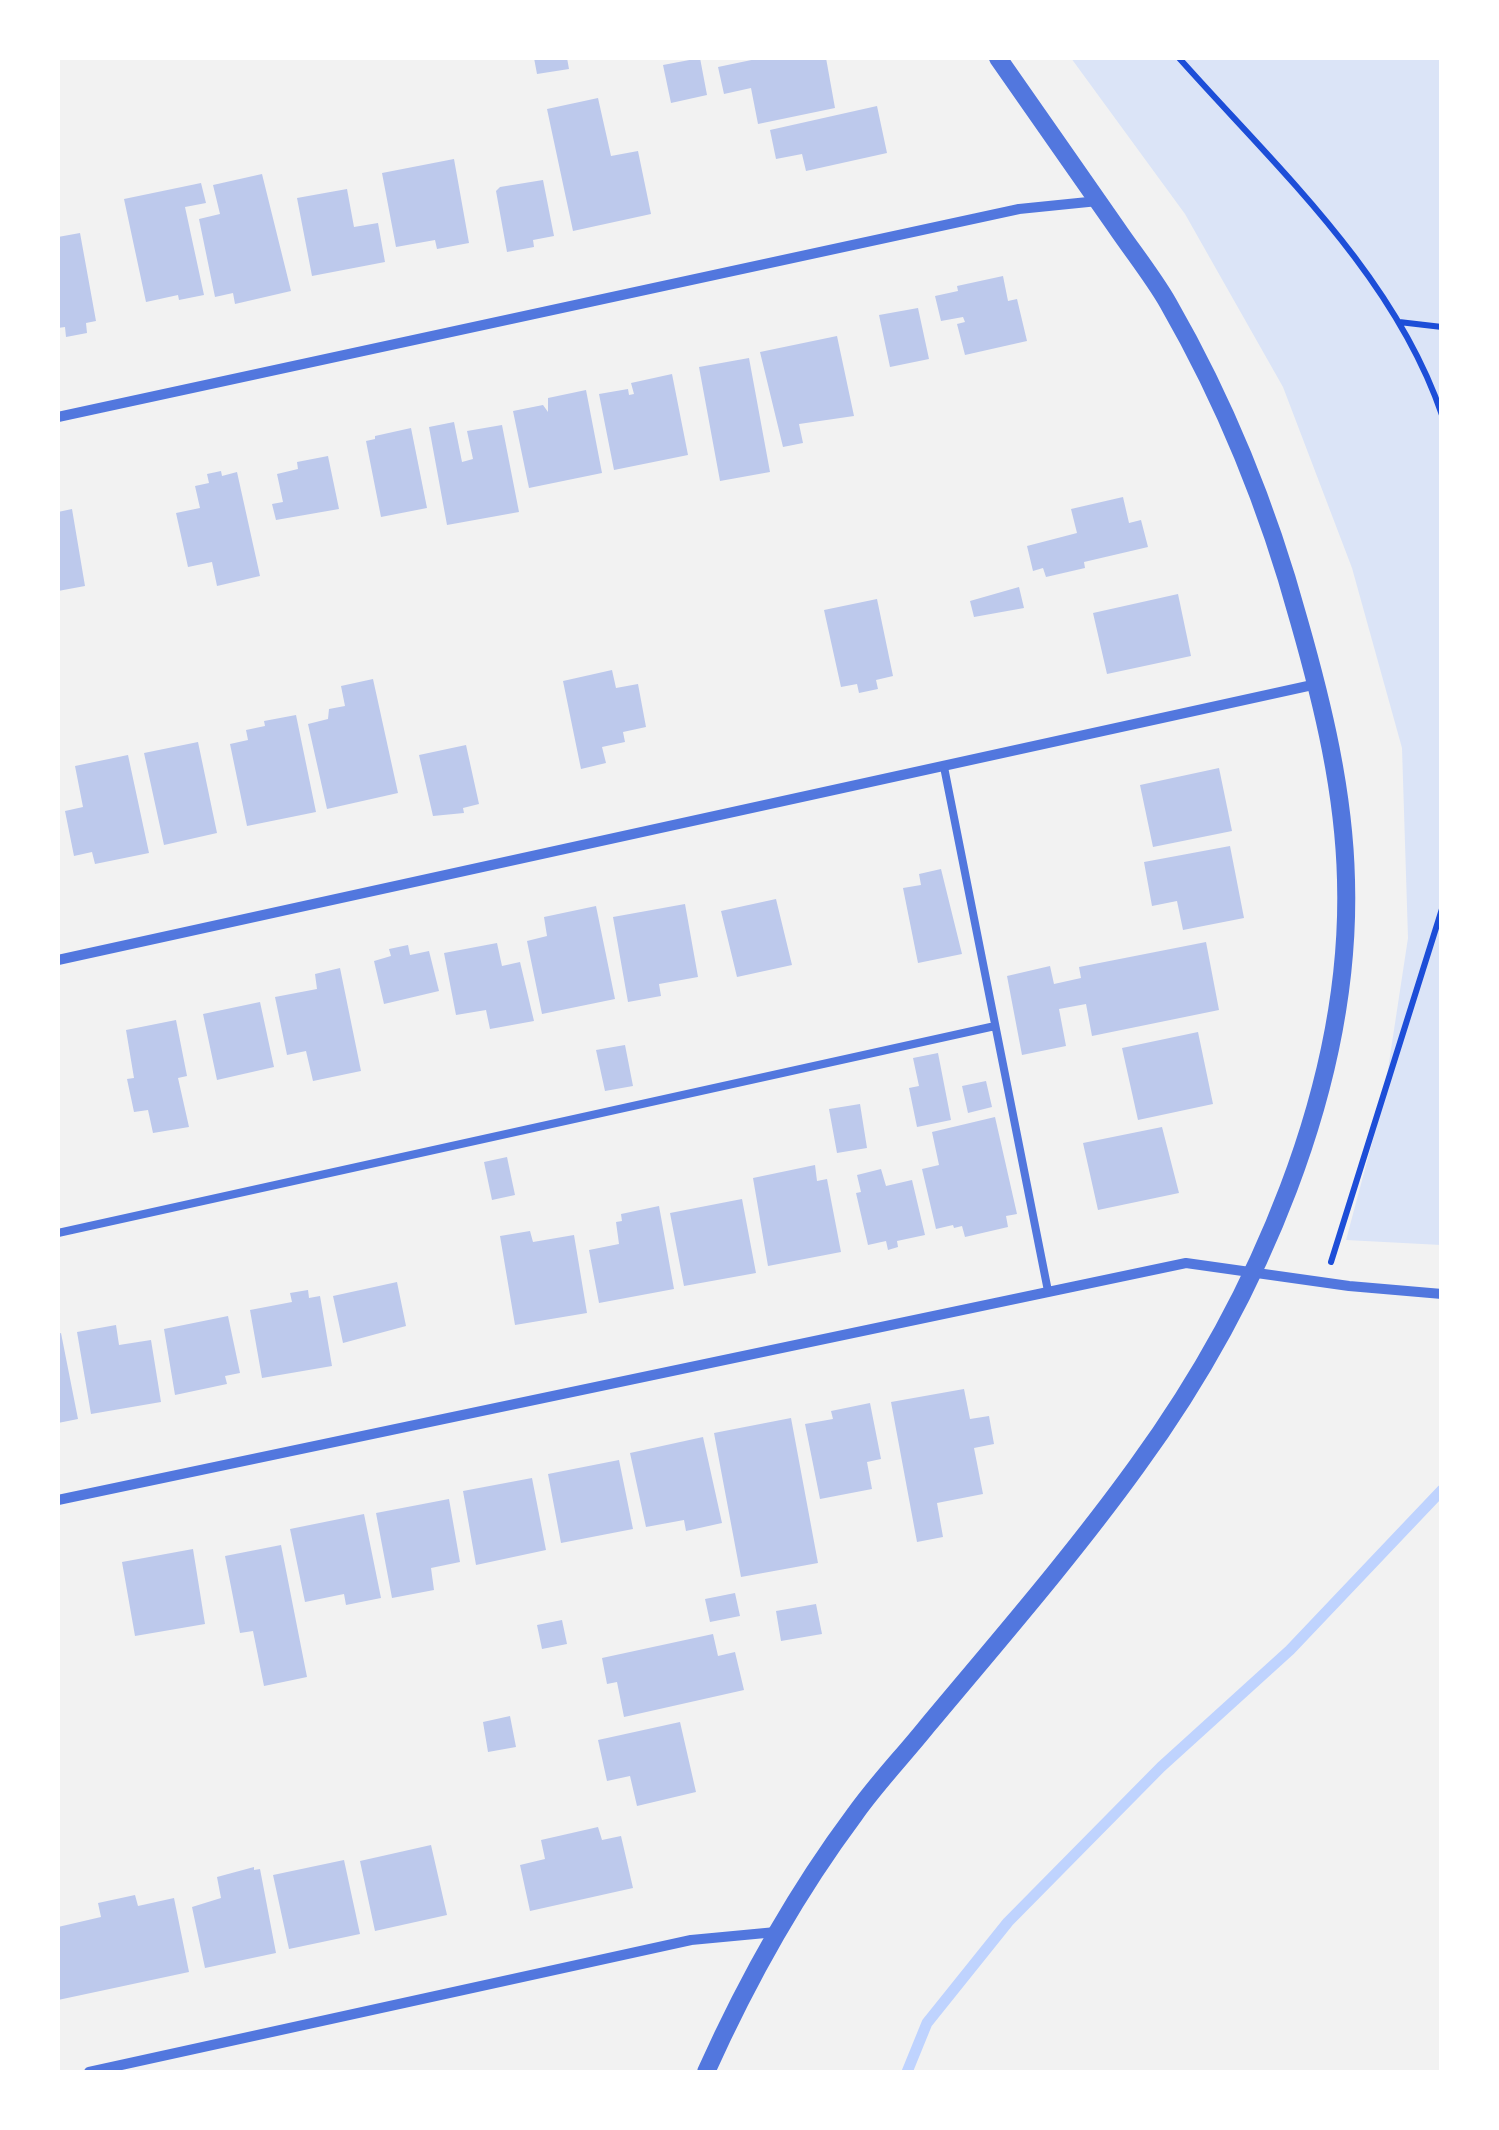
<!DOCTYPE html>
<html>
<head>
<meta charset="utf-8">
<style>
	body { margin:0 }
	#map { position:relative; width:1499px; height:2130px; overflow:hidden; background:#f2f2f2; font-family:"Nunito Sans",sans-serif }
	canvas { display:block }
	.frame { position:absolute; inset:0; border:60px solid #fff; pointer-events:none }
</style>
</head>
<body>
<div id="map">
<canvas width="1499" height="2130"></canvas>
<div class="frame"></div>
</div>
<script>
const g = document.querySelector('canvas').getContext('2d');
g.lineJoin = 'round';
function fill(path, color) { g.fillStyle = color; g.fill(path, 'evenodd'); }
function strokePath(path, color, width, dash) { g.strokeStyle = color; g.lineWidth = width; g.lineCap = dash ? 'butt' : 'round'; g.setLineDash(dash || []); g.stroke(path); }
fill(new Path2D(`
	M1071 58H1441V1245L1346 1240 1383 1102 1408 938 1402 748 1352 568 1283 387 1185 214Z`), '#dbe4f7');
strokePath(new Path2D(`
	M907 2072 927 2023 1008 1922 1161 1767 1290 1650 1442 1490`), '#bfd3fe', 11);
fill(new Path2D(`
	M534 58H567L569 69 537 74Z
	M700 58 707 95 671 103 663 65Z
	M761 58H826L835 108 758 124 751 88 724 94 718 67Z
	M598 98 611 156 638 151 651 214 573 231 547 109Z
	M877 106 887 153 806 171 802 154 776 159 770 130Z
	M454 159 469 243 437 249 435 240 396 247 382 173Z
	M262 174 291 291 235 304 233 293 215 297 199 219 220 214 213 185Z
	M543 180 554 236 533 240 534 247 507 252 496 191 500 187Z
	M201 183 206 203 185 207 204 295 179 300 178 295 146 302 124 199Z
	M347 189 354 227 378 223 385 262 312 276 297 198Z
	M80 233 96 321 86 323 87 333 66 337 65 327 58 328V237Z
	M1003 276 1008 301 1017 299 1027 341 965 355 957 324 965 322 963 317 941 321 935 296 958 291 957 286Z
	M918 308 929 359 890 367 879 315Z
	M837 336 854 416 799 424 803 443 783 447 760 352Z
	M749 358 770 472 720 481 699 367Z
	M672 374 688 455 614 470 599 394 628 389 629 395 634 394 631 383Z
	M586 390 602 473 529 488 513 411 543 405 548 412V398Z
	M454 422 462 462 473 459 467 431 502 425 519 512 447 525 429 427Z
	M411 428 427 508 381 517 366 441 375 439V436Z
	M328 456 339 509 276 520 272 504 283 502 277 474 298 469 297 462Z
	M221 471 222 476 237 472 260 576 217 586 212 562 188 567 176 513 200 508 195 486 209 483 207 474Z
	M1123 497 1129 523 1141 520 1148 547 1084 562 1085 568 1046 577 1043 568 1033 571 1027 546 1077 533 1071 509Z
	M72 509 85 586 58 591V512Z
	M1019 587 1024 608 974 617 970 601Z
	M1178 594 1191 656 1107 674 1093 613Z
	M877 599 893 676 876 680 878 689 859 693 857 684 841 687 824 610Z
	M612 670 616 688 638 684 646 727 623 732 625 742 602 747 606 763 581 769 563 681Z
	M373 679 398 793 327 809 308 724 328 719 329 709 345 706 341 686Z
	M296 715 316 812 247 826 230 744 248 740 246 730 265 726 264 721Z
	M198 742 217 833 164 845 144 753Z
	M466 745 479 804 463 808 464 813 433 816 419 755Z
	M128 755 149 853 95 864 92 852 74 856 65 811 83 807 75 766Z
	M1219 768 1232 831 1153 847 1140 785Z
	M1230 846 1244 918 1183 930 1177 901 1152 906 1144 862Z
	M941 869 962 954 918 963 903 888 921 885 919 874Z
	M776 899 792 965 737 977 721 911Z
	M685 904 698 977 659 984 661 996 628 1002 613 917Z
	M596 906 615 999 542 1014 527 941 547 936 544 917Z
	M1206 942 1219 1010 1092 1036 1086 1004 1059 1009 1066 1046 1022 1055 1007 976 1050 966 1054 984 1081 978 1079 967Z
	M497 943 502 966 520 962 534 1021 490 1029 486 1010 456 1015 444 953Z
	M408 945 410 955 429 951 439 991 384 1004 374 961 391 956 389 949Z
	M340 968 361 1071 313 1081 306 1051 287 1055 275 997 317 989 315 974Z
	M260 1002 274 1067 217 1080 203 1014Z
	M176 1020 187 1076 178 1078 189 1127 153 1133 148 1110 134 1112 127 1079 134 1078 126 1030Z
	M1198 1032 1213 1104 1138 1120 1122 1048Z
	M625 1045 633 1086 605 1091 596 1050Z
	M938 1053 951 1120 917 1127 909 1088 919 1086 913 1058Z
	M986 1081 992 1107 968 1113 962 1086Z
	M860 1104 867 1148 837 1153 829 1109Z
	M995 1117 1017 1214 1006 1216 1008 1227 965 1237 962 1226 954 1228 953 1225 936 1229 922 1169 939 1165 932 1132Z
	M1162 1127 1179 1193 1098 1210 1083 1143Z
	M507 1157 515 1195 492 1200 484 1162Z
	M815 1165 817 1181 827 1179 841 1252 768 1266 753 1178Z
	M881 1169 886 1186 912 1180 925 1235 897 1241 898 1247 888 1250 886 1241 868 1245 856 1193 861 1192 857 1175Z
	M742 1199 756 1273 684 1286 670 1213Z
	M659 1206 674 1289 599 1303 589 1250 619 1244 616 1222 622 1221 621 1214Z
	M530 1231 533 1242 574 1235 587 1313 515 1325 500 1236Z
	M397 1282 406 1326 343 1343 333 1296Z
	M308 1290 309 1298 320 1296 332 1366 262 1378 250 1310 292 1302 290 1293Z
	M228 1316 240 1373 225 1376 227 1384 175 1395 164 1329Z
	M116 1325 119 1345 151 1340 161 1402 91 1414 77 1332Z
	M61 1333 78 1419 58 1423V1334Z
	M964 1389 970 1419 989 1416 994 1444 974 1448 983 1494 937 1503 943 1537 917 1542 891 1402Z
	M870 1403 881 1459 867 1462 872 1489 820 1499 805 1424 833 1419 831 1411Z
	M791 1418 818 1563 741 1577 714 1433Z
	M703 1437 722 1523 686 1531 684 1520 646 1527 630 1453Z
	M619 1460 633 1529 561 1543 548 1474Z
	M532 1478 546 1550 476 1565 463 1491Z
	M449 1499 460 1562 431 1568 434 1590 392 1598 376 1513Z
	M364 1514 381 1598 346 1605 344 1594 305 1602 290 1529Z
	M281 1545 307 1677 264 1686 253 1631 240 1633 225 1556Z
	M193 1549 205 1624 135 1636 122 1562Z
	M735 1593 740 1616 710 1622 705 1599Z
	M816 1604 822 1634 781 1641 776 1611Z
	M562 1620 567 1644 542 1649 537 1625Z
	M713 1634 718 1656 735 1652 744 1690 624 1717 617 1682 607 1684 602 1658Z
	M510 1716 516 1747 488 1752 483 1722Z
	M680 1722 696 1792 637 1806 630 1776 607 1781 598 1740Z
	M598 1827 602 1840 621 1836 633 1888 530 1911 520 1865 545 1859 541 1840Z
	M431 1845 447 1915 375 1931 360 1861Z
	M344 1860 360 1934 289 1949 273 1875Z
	M254 1867V1870L260 1869 276 1953 205 1968 192 1907 221 1898 217 1877Z
	M135 1895 138 1906 174 1898 189 1972 58 2000V1927L101 1917 98 1903Z`), '#bdc9ec');
strokePath(new Path2D(`
	M1179 58C1276 167 1394 274 1442 415
	M1399 322 1442 327
	M1331 1262 1442 909`), '#1d4ed8', 6);
strokePath(new Path2D(`
	M944 767 1048 1291
	M58 1233 995 1026`), '#5277de', 8);
strokePath(new Path2D(`
	M58 417 1019 209 1098 201
	M58 960 1317 684
	M58 1500 1186 1263 1349 1286 1442 1294
	M89 2072 691 1940 776 1932`), '#5277de', 10);
strokePath(new Path2D(`
	M706 2072C746 1983 796 1893 855 1814 877 1783 904 1755 928 1725 999 1640 1072 1556 1137 1466 1256 1303 1352 1085 1346 880 1344 792 1323 705 1299 621 1269 511 1225 402 1168 303 1153 277 1133 252 1116 227 1077 171 1037 114 998 58`), '#5277de', 18);
</script>
</body>
</html>
